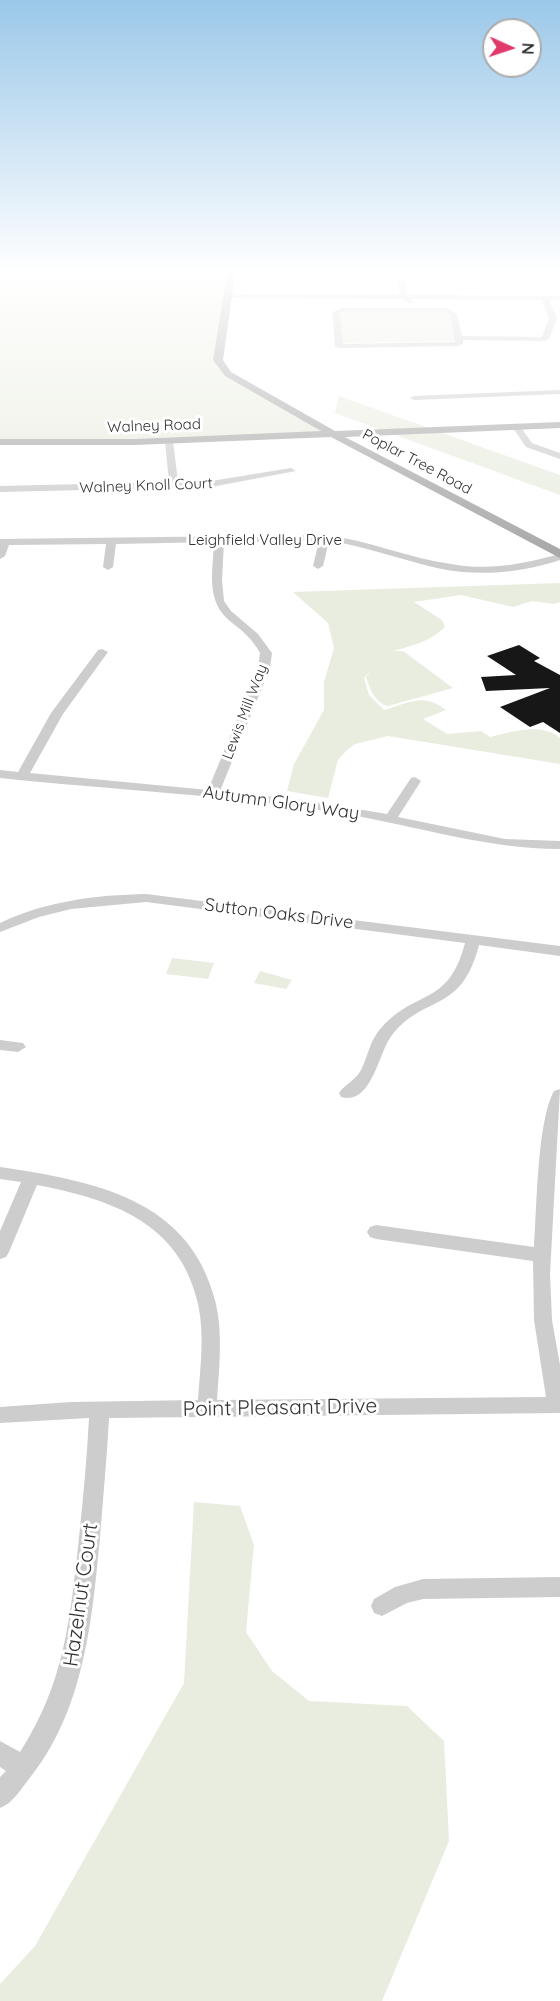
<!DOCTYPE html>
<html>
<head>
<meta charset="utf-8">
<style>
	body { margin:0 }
	#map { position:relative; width:560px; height:2001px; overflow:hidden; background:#fff; font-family:Quicksand,sans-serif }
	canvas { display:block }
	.north { position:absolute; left:482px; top:18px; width:60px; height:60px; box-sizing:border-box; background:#fff; border:2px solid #acacac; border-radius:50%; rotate:93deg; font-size:16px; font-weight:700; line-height:24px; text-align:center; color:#303030 }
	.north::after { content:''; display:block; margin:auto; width:21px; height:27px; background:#e1396c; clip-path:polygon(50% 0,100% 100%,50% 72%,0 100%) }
</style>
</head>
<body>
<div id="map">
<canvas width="560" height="2001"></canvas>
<div class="north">N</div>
</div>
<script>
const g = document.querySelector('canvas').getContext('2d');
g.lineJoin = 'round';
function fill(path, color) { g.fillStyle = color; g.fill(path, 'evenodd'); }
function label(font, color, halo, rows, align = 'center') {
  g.font = font + ' Quicksand,sans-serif'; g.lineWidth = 6; g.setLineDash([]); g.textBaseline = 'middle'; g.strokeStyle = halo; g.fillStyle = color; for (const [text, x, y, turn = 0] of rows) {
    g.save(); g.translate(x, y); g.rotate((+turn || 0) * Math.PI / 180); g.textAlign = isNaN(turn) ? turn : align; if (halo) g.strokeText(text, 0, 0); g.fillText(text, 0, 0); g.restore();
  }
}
fill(new Path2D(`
	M0 274H225L216 355 222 371 326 432 66 441 0 440Z
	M343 311H444L449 313 457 341 342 343 339 314Z
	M339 396 560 475V495L335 413Z
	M560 583V602L554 604 532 601 513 607 461 595 414 602 442 620 445 627C426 644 415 644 394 651H403L453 688 388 706C375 703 370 689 366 677L372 669 364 678 369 695 384 710C409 703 423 692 446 710L423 719 447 734 481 731 490 737C512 732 541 722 560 738V764L388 736 355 744 347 750 338 760 328 798 287 791 294 764 324 710V682L334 648 328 623 293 592Z
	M172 958 214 963 208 979 166 974Z
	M260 971 292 980 286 989 254 983Z
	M194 1502 240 1506 254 1545 246 1632 272 1671 309 1701 407 1706 444 1741 449 1841 382 2001H0V1984L35 1946 184 1683Z`), '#e9eddf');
fill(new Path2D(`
	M519 645 540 658 534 661 560 675V733L543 722 530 727 500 707 550 688 486 691 481 677 516 675 487 656Z`), '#171717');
fill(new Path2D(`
	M396 274H403L407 295 560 296V300H549L557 318 549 339 545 341 463 340V344L459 346 339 348 335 346 332 312 343 308H448L457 314 462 336 542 337 549 318 542 300 411 299 414 302 410 304 403 299 227 298 223 296 227 294 400 295ZM343 312H446L450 315 455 342 343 344 340 313Z
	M560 390V394L414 400 410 398 414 396Z
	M514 426H520L532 443 560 453V459L526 447 513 428Z
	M169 438 173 441 178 482 211 481 291 468 296 471 211 487 0 492V486L169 482 165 441Z
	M325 535C368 540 408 558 451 564 489 571 523 564 560 554V560C520 573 478 577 437 568 401 560 366 546 329 541L323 566 318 569 313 566 319 541 224 542 222 580 224 601 231 611 258 634 272 653 270 668 220 791 302 800 387 814 411 778 415 777 421 781 398 817 505 839 560 841V849C486 849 417 826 345 814 231 795 114 790 0 778V770L18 772 51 713 98 650 102 649 108 652 63 714 30 773 208 790 258 668 260 653C253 640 243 631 231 622 205 601 213 572 214 542L116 544 113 567 108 570 103 567 106 544 9 545 5 556 0 559V539Z
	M146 894 560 946V956L479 945C461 1016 422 993 390 1038 379 1053 371 1106 341 1097L339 1093C345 1084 356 1080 361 1070 368 1056 370 1040 381 1028 417 988 448 1007 465 943L146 902 71 909 39 917 0 932V923C46 901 96 895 146 894Z
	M0 1040 23 1043 26 1047 18 1052 0 1050Z
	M560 1089 550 1274 552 1320 560 1365V1413L109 1418C107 1458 103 1497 100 1537 92 1621 84 1711 29 1779 20 1790 13 1803 0 1808V1777L6 1771 0 1767V1741L20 1752C65 1682 70 1619 79 1538 83 1498 87 1458 89 1418L0 1423V1407L71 1402 198 1400C200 1369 205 1335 198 1304 180 1222 110 1199 37 1185L9 1252 6 1257 0 1259V1231L21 1182 0 1179V1167C93 1181 191 1198 216 1304 223 1335 219 1369 217 1400L546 1397 534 1320 533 1261 376 1239 370 1237 367 1232 370 1227 376 1225 534 1247C537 1209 537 1121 554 1091Z
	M560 1577V1597L423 1599 407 1603 382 1616 374 1613 371 1606 374 1599 395 1587 423 1579Z`), '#cdcdcd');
fill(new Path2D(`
	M227 274H235L223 360 231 372 335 431 560 422V428L345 437 560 549V558L331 437 134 445H0V439H134L321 431 225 376 213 360Z`), '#a8a8a8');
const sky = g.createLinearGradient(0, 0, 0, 554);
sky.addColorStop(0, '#9bc8e9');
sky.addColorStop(0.49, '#fff');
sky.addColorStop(1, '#ffffff00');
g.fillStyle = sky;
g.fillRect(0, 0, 560, 554);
label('15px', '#303030', '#fff', [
	["Walney Road",154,426,-2],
	["Poplar Tree Road",417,462,28],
	["Walney Knoll Court",146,486,-2],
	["Leighfield Valley Drive",265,540],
	["Lewis Mill Way",245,712,-69]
]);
label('18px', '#303030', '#fff', [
	["Autumn Glory Way",281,803,8],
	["Sutton Oaks Drive",279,914,7]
]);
label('21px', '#303030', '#fff', [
	["Point Pleasant Drive",280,1408,-1],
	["Hazelnut Court",81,1595,-82]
]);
</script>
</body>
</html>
